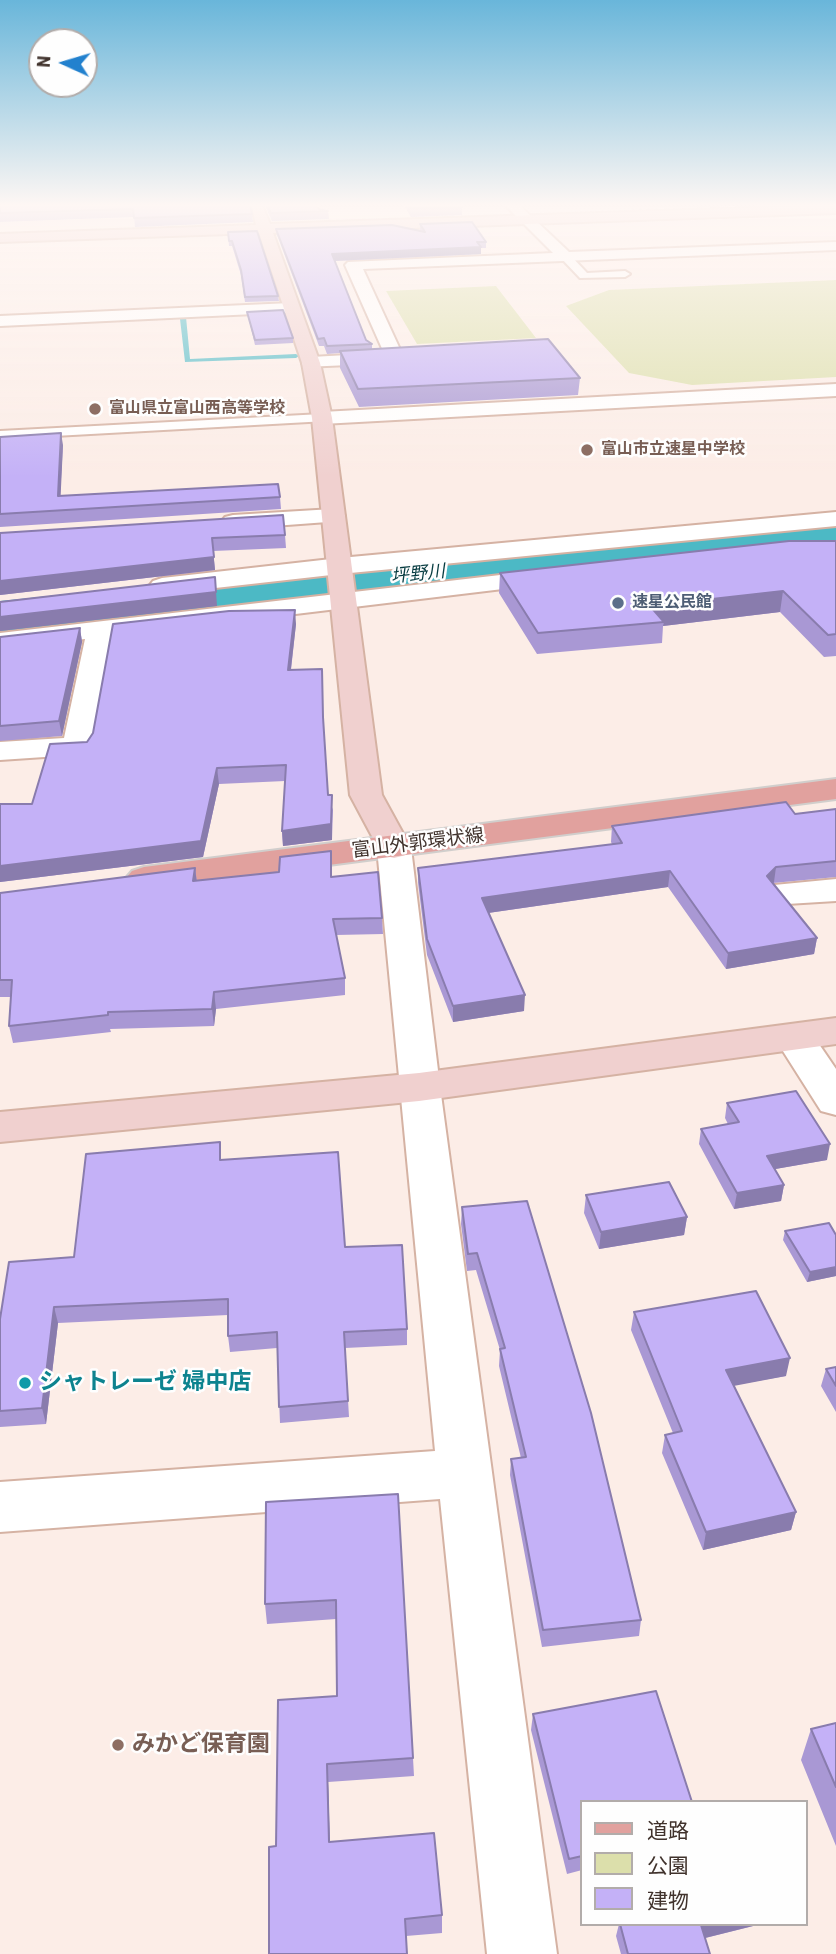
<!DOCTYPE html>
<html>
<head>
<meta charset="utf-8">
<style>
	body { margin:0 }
	#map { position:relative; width:836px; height:1954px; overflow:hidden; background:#fcede7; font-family:"Roboto Condensed","Noto Sans JP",sans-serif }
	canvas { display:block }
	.legend { position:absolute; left:580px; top:1800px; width:228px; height:126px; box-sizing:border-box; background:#fefefe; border:2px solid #b2acaa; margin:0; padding:9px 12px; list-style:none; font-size:21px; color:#40322c }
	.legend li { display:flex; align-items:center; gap:14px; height:35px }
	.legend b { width:35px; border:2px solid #b2acaa }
	.north { position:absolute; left:28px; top:28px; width:70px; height:70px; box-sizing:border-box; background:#fefefe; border:2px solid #b2acaa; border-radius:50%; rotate:274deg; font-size:19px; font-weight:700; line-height:28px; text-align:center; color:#40322c }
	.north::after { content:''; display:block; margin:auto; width:24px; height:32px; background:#2281ce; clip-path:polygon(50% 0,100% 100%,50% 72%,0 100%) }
</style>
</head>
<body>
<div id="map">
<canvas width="836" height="1954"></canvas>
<ul class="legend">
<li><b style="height:9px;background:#e1a19e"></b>道路</li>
<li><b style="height:19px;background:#dcdfab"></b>公園</li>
<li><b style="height:19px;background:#c4b1f7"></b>建物</li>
</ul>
<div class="north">N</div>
</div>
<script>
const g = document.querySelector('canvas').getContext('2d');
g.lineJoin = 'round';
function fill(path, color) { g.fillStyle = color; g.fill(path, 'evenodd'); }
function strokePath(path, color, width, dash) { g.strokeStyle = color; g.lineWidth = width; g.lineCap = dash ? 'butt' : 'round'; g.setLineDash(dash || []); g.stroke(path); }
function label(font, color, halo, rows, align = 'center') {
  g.font = font + ' "Roboto Condensed","Noto Sans JP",sans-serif'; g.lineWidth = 5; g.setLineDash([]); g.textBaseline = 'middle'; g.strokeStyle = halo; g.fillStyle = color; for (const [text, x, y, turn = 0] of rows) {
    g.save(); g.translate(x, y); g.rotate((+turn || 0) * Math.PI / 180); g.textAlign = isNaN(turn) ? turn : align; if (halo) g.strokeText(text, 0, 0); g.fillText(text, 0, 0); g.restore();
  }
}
fill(new Path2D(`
	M836 280V377L692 385 629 373 566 306 609 290Z
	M496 286 536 338 417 344 386 291Z`), '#dcdfab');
fill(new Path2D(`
	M167 314 186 317 190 359 296 354 299 356 296 358 185 362 180 319 165 317Z`), '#4cb9c5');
fill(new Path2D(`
	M836 515V547L0 637V601Z`), '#4cb9c5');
const lane = new Path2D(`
	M561 254H569L587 273 625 271 630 274 625 277 580 278 561 258Z
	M322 414 329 418 327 421 0 439V431Z`);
const street = new Path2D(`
	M503 203H517L569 252 836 242V250L363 269 404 358 395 363 304 367 302 363 311 357 384 353 345 265 348 262 553 253Z
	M291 303 299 308 297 312 0 326V316Z
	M836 384V396L322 424 315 422 312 418 315 414 322 412Z
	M333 509 341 511 345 516 341 521 233 529 225 527 221 522 225 517 233 515Z
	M836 512V526L340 574 162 594 153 591 149 586 153 581 162 578 340 558Z
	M552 569 561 572 565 577 561 582 113 636 93 747 89 754 0 760V742L64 738 85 639 0 649V633Z
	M394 838 406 841 411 848 440 1087 557 1954H487L440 1499 0 1532V1482L435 1451 377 848 382 841Z
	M836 879V901L787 904 774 901 769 893 774 885Z
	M794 1024 808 1028 836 1069V1115L821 1111 774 1037 780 1028Z`);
const secondary = new Path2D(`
	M251 203H261L270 224 836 205V213L273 233 320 363 332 418 382 795 411 848 406 855 394 858 382 855 350 795 312 418 302 363 259 233 0 242V234L256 225Z
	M836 1018V1044L419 1101 0 1142V1112L419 1073Z`);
const primary = new Path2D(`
	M836 779V799L144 889 132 885 126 878 132 871 144 867Z`);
strokePath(lane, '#d5b2a3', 4);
strokePath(street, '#d5b2a3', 4);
strokePath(secondary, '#d5b2a3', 4);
strokePath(primary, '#d1cecc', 4);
fill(lane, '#fff');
fill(street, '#fff');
fill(secondary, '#f0d0cf');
fill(primary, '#e1a19e');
fill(new Path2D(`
	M0 203 252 214 253 222 135 227 134 217 0 222Z
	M264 203H315L319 209 328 211 329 219 272 221Z
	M460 203 462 207V215L411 217 403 204Z
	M420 224 486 242V248H481V254L334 261 366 340 372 344V349L580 378 578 395 359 407 340 368V353L327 354 324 346H319L277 235 276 229 420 231Z
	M228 232 278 296 279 301 245 302 241 275 232 246H229Z
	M247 312 293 338V343L255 345Z
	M0 437 63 445 60 496 280 497 281 509 0 527Z
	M0 533 285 535 286 548 213 551 215 570 0 595Z
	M836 541V656L824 657 780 612 663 626 662 643 537 654 499 593 500 573Z
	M296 624 291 670 323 726 328 795 333 810 332 840 283 846 282 831 285 781 219 784 203 857 0 882V804H32L87 742Z
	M80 628 82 642 62 736 0 741V637Z
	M836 809V877L773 883 817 938 814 954 726 969 668 887 488 913 524 1011 453 1022 427 955 418 883V868L612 844 611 842 612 826 795 814Z
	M332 867V877L382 918 383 934 336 935 345 978V995L216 1009 214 1026 110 1029 111 1032 13 1043 9 1026 11 997H0V893L195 868 197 881Z
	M727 1103 827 1160 775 1169 784 1185 781 1201 734 1209 699 1144 701 1129 728 1124 725 1118Z
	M221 1160 345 1247 407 1329V1345L345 1348 349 1417 280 1423 277 1348 230 1352 228 1336V1315L58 1323 46 1424 0 1427V1319L74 1257Z
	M586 1195 687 1217 684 1235 599 1249 584 1213Z
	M462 1207 641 1620 639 1636 542 1647 510 1475 511 1459 521 1458 499 1366 500 1350 476 1270 467 1271 461 1224Z
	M785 1231 836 1235V1276L807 1282 783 1240Z
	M634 1312 786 1376 734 1385 796 1512 791 1530 703 1550 662 1453 665 1435 673 1433 631 1330Z
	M836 1367V1412L821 1386 826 1369Z
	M398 1494 413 1758 414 1776 328 1782 330 1842 442 1915V1933L406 1936 276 1846 337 1696 336 1619 267 1624 265 1604Z
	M533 1714 582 1802V1870L567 1874 531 1730Z
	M836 1723V1846L801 1760 811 1729Z
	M619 1924H761L705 1938 710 1954H621L616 1936Z`), '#a998d4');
fill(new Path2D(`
	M481 247V254L332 261V254Z
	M61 433 63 445 60 509 58 496Z
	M212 538 215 570 0 595V581Z
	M215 577 217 606 0 631V617Z
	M783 591 780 612 663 626 664 622 650 606Z
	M295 610 296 624 289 685 288 670Z
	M80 628 82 642 62 736 59 721Z
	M217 768 219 784 203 857 0 882V866Z
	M332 795V840L283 846 282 831Z
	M776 867 774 882 765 892 767 876Z
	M195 868 197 884 193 881Z
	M670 871 668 887 481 914 482 898Z
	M817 938 814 954 726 969 728 953Z
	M214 992 216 1009 214 1026 212 1009Z
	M525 995 524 1011 453 1022V1006Z
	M830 1144 827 1160 764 1171 767 1156Z
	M784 1185 781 1201 734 1209 737 1193Z
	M687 1217 684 1235 599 1249 601 1232Z
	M836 1267V1276L807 1282 810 1272Z
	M54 1307 58 1323 46 1424 42 1408Z
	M790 1358 786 1376 723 1388 726 1370Z
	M796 1512 791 1530 703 1550 706 1532Z
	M327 1764 328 1782 330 1859 329 1842Z
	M705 1924H761L697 1940 701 1925Z`), '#897cad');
const building = new Path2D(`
	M0 203H250L252 214 134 218 133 209 0 213Z
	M267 203H315L319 209 328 211 271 213Z
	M408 203H460L462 207 411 208Z
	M472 222 486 242H477L481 247 332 254 366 340 372 344 327 346 324 338 318 339 276 229 392 225 425 232 420 224Z
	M257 231 278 296 245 297 241 270 232 241H229L228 232Z
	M283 310 293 338 255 340 247 312Z
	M548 339 580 378 358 389 340 351Z
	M61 433 58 496 278 484 280 497 0 514V437Z
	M283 515 285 535 212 538 214 557 0 581V533Z
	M789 541H836V634L828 635 783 591 650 606 664 622 538 633 500 573Z
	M215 577 216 592 0 617V602Z
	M295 610 288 670 322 669 323 717 328 795H332L331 824 282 831 286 765 217 768 201 841 0 866V804H32L50 744 87 742 93 733 113 624 229 611Z
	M80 628 59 721 0 726V637Z
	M786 802 795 814 836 809V861L776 867 767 876 817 938 728 953 670 871 482 898 525 995 453 1006 427 939 418 868 622 843 612 826Z
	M331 851V877L378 872 382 918 333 919 345 978 214 992 212 1009 108 1012V1015L9 1026 12 980H0V893L195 868 193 881 279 872 280 857Z
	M796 1091 830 1144 767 1156 784 1185 737 1193 701 1129 739 1122 727 1103Z
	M220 1142V1160L338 1152 345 1247 402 1245 407 1329 344 1332 348 1401 279 1407 277 1332 228 1336V1299L54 1307 42 1408 0 1411V1319L9 1262 74 1257 86 1154Z
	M669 1182 687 1217 601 1232 586 1195Z
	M527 1201 591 1413 641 1620 543 1630 511 1459 526 1457 500 1349 505 1348 477 1253 468 1254 462 1207Z
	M829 1223 836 1235V1267L810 1272 785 1231Z
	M756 1291 790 1358 726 1370 796 1512 706 1532 665 1435 682 1431 634 1312Z
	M836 1367V1386L826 1369Z
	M398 1494 413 1758 327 1764 329 1842 434 1833 442 1915 405 1919 407 1954H269V1847L276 1846 278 1700 337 1696 336 1600 265 1604 266 1502Z
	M656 1691 692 1802H582V1856L569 1859 533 1714Z
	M836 1723V1787L811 1729Z
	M620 1924H705L701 1925 710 1954H628Z`);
fill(building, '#c4b1f7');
strokePath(building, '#897cad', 2);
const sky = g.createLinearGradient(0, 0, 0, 477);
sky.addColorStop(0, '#69b6da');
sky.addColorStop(0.43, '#fef7f4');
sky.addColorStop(1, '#fef7f400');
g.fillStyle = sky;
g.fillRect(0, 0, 836, 477);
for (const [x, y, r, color] of [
	[95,409,7,"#8d6e63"],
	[587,450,7,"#8d6e63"],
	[618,603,7,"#5c6f8a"],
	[25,1383,7,"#0f9aa8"],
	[118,1745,7,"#8d6e63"]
]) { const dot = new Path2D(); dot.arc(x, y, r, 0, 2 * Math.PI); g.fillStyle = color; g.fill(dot); strokePath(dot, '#fefefe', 2.5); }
label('bold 16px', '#785e54', '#fefefe', [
	["富山県立富山西高等学校",109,409],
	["富山市立速星中学校",601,450]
], 'left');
label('bold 16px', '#4e5e75', '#fefefe', [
	["速星公民館",632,603]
], 'left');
label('italic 18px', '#073c41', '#fefefe', [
	["坪野川",418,575,-6]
]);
label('19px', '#40322c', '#fefefe', [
	["富山外郭環状線",418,844,-7]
]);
label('bold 23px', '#0d838f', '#fefefe', [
	["シャトレーゼ 婦中店",39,1383]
], 'left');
label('bold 23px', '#785e54', '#fefefe', [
	["みかど保育園",132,1745]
], 'left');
</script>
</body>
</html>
